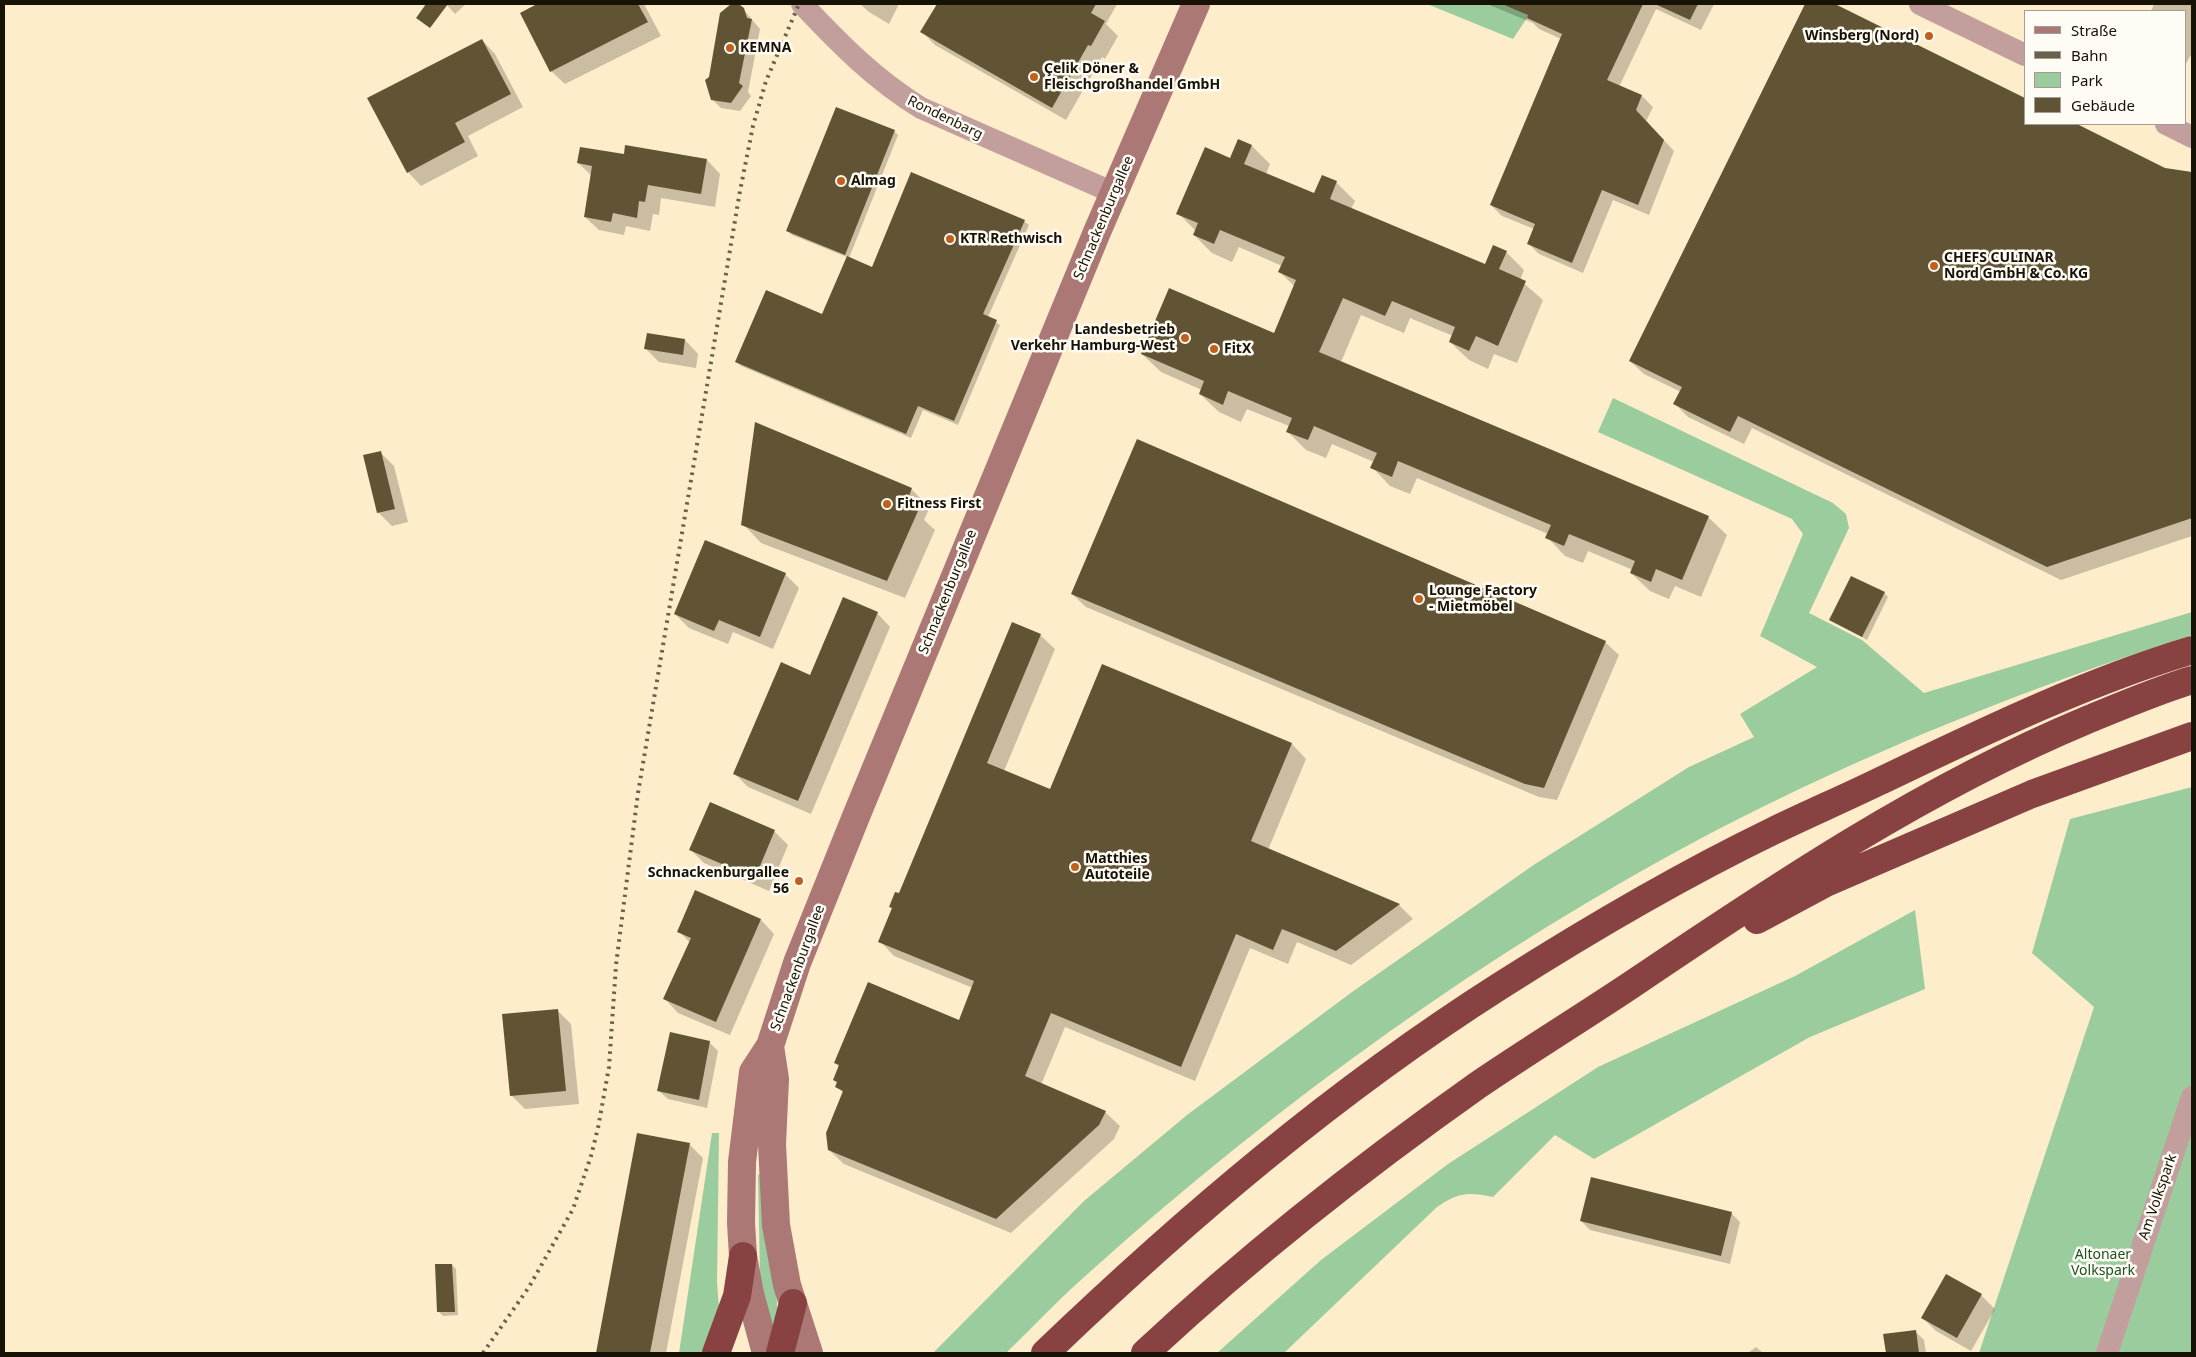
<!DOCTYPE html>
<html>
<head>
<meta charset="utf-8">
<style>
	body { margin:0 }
	#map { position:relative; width:2196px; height:1357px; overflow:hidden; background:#fdedca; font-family:"Noto Sans",sans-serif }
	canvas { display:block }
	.frame { position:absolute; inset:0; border:5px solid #171206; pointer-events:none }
	.legend { position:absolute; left:2024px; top:10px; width:162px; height:115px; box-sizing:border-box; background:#fffcf5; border:1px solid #a29e95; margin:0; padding:6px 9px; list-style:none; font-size:15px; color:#171206 }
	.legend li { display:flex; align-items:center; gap:10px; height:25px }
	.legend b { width:25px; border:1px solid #a29e95 }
</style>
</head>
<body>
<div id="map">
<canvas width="2196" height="1357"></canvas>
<div class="frame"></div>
<ul class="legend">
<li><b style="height:6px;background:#ab7875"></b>Straße</li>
<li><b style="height:6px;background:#6a614d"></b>Bahn</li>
<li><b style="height:14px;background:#9bcc9e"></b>Park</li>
<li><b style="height:14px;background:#615434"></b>Gebäude</li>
</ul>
</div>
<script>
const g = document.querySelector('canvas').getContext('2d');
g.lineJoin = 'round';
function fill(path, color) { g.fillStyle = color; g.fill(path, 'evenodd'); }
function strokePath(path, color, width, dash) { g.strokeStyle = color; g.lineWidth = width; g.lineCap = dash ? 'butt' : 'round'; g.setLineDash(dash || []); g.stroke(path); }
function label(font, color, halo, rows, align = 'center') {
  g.font = font + ' "Noto Sans",sans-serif'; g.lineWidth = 5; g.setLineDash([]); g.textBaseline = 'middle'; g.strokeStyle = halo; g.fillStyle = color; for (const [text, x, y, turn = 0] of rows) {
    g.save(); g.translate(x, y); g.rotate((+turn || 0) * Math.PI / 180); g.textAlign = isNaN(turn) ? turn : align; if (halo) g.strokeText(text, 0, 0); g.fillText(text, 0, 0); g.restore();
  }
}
fill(new Path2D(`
	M1427 4H1533L1527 18 1513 39Z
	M1613 398 1833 503 1846 514 1849 528 1809 613 1862 640 1924 693 2192 612V635C2027 688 1865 753 1711 833 1487 951 1281 1101 1092 1270 1062 1296 1035 1325 1006 1353H933L1084 1201 1187 1115 1352 992 1535 864 1689 767 1754 737 1740 714 1817 667 1760 636 1803 534 1792 519 1598 432Z
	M2192 787V1353H1979L2094 1007 2032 953 2070 819Z
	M1915 910 1925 989 1810 1037 1594 1159 1555 1135 1493 1197C1468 1192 1459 1192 1437 1207L1284 1353H1217L1321 1260 1448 1164 1598 1067 1795 976Z
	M712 1133H719L717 1283 719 1308 703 1353H679Z
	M760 1174 776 1287 779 1337 767 1317 760 1276 758 1175Z`), '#9bcc9e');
fill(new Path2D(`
	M446 4H466L455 14Z
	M540 4H644L661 36 565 84 551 71 521 14Z
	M860 4H899L889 24 869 12Z
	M938 4H1117L1106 24 1118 36 1105 59 1102 57 1066 120 935 45 922 32Z
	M1487 4H1714L1701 30 1656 9 1619 87 1642 96 1653 107 1646 121 1674 151 1649 215 1613 200 1583 273 1539 254 1528 243 1534 229 1502 216 1491 205 1561 39 1539 29 1533 23Z
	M1806 4H1833L2025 99V124H2074L2165 169 2192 173V536L2061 580 1752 428 1744 444 1688 417 1675 404 1681 392 1644 374 1630 361Z
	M2154 4H2192V57L2190 56 2185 66V11H2151Z
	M743 9 760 29 748 92 751 96 740 111 721 108 712 99 710 77Z
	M482 40 495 54 523 107 468 136 478 156 421 186 408 172Z
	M894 131 898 135 849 258 873 269 1024 221 1029 225 988 317 1000 325 958 425 923 410 911 438 741 366 737 362 823 316 847 257 792 235 788 231Z
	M1252 146 1270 164 1266 174 1315 195 1336 182 1355 201 1351 209 1486 266 1506 252 1524 270 1520 280 1543 300 1517 363 1494 354 1488 369 1469 360 1450 342 1453 336 1410 318 1404 333 1361 315 1341 362 1708 517 1727 535 1701 597 1675 586 1669 599 1650 591 1631 573 1633 570 1588 551 1583 563 1565 556 1547 537 1548 534 1417 478 1410 494 1390 486 1372 467 1374 462 1332 444 1326 458 1306 450 1287 431 1289 426 1247 409 1241 422 1219 412 1200 394 1202 390 1161 372 1142 354 1275 335 1295 287 1280 272 1282 266 1239 247 1232 262 1212 253 1194 235 1196 231 1178 213 1231 159Z
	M625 156 707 160 720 174 715 207 661 198 659 215 653 214 650 231 626 226 624 235 599 230 585 217 592 176 578 163Z
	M685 340 698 354 696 368 659 362 645 348Z
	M381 453 394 466 408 522 392 526 378 512Z
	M911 489 930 507 924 520 935 530 905 598 761 543 743 524Z
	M785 574 799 588 773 649 733 632 728 644 689 628 675 614Z
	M1884 593 1888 597 1867 640 1831 619Z
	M1072 594 1605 642 1619 655 1557 800 1539 797 1086 607Z
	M877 613 890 627 811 814 748 787 735 774 811 676Z
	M1040 635 1055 649 1004 771 1051 791 1103 666 1292 744 1306 759 1268 850 1399 905 1413 919 1351 965 1297 942 1288 964 1250 948 1195 1081 1065 1027 1041 1085 1105 1112 1120 1126 1114 1139 1011 1233 844 1164 829 1150 844 1094 837 1086 838 1084 834 1080 839 1067 835 1062 959 1021 973 988 894 956 880 941 899 895Z
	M711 804 775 832 788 845 769 891 704 863 691 850Z
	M696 892 761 920 774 934 730 1035 678 1013 665 999 690 943 679 931Z
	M557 1010 571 1024 579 1104 525 1109 511 1095Z
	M709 1042 718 1051 707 1108 668 1099 659 1091Z
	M638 1134 689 1144 703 1158 666 1353H597Z
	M1731 1213 1740 1222 1730 1264 1590 1230 1581 1221Z
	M452 1265 456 1269 458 1315 443 1316 439 1312Z
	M1946 1276 1981 1295 1995 1309 1971 1351 1936 1331 1923 1318Z
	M1915 1331 1924 1340 1926 1353H1887L1885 1335Z
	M1756 1347 1763 1353H1748Z`), '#0003');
fill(new Path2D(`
	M426 4H448L430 28 416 18Z
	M537 4H638L648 22 550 72 520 13Z
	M731 4 740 5 744 8 747 18 752 19 739 83 743 86 731 103 711 100 705 80 709 77 720 13Z
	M937 4H1096L1091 13 1105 21 1091 46 1088 45 1052 108 920 32Z
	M1502 4H1643L1607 80 1642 95 1636 110 1664 140 1638 205 1602 190 1572 263 1527 244 1535 224 1490 205 1562 34 1527 18 1528 15Z
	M1655 4H1698L1690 20Z
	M1805 4H1835L2025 98V124H2077L2165 168 2192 172V518L2047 567 1738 416 1730 432 1673 404 1682 387 1629 361Z
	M482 39 511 94 455 123 465 142 407 173 367 98Z
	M836 107 895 130 845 255 786 231Z
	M1238 139 1252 145 1244 164 1314 193 1322 175 1337 181 1330 199 1485 264 1493 245 1507 251 1499 269 1526 281 1498 346 1476 336 1469 351 1449 342 1455 327 1392 301 1385 316 1343 298 1319 352 1709 516 1682 580 1656 569 1651 582 1630 573 1635 561 1569 534 1564 546 1545 538 1551 525 1398 461 1392 477 1370 468 1377 453 1314 426 1308 440 1286 432 1292 418 1228 391 1223 405 1199 394 1204 381 1141 354 1169 288 1274 333 1296 280 1278 272 1285 257 1220 230 1214 244 1193 235 1198 223 1176 214 1205 147 1230 158Z
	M625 145 707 159 701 194 648 185 645 202 639 201 637 218 613 213 611 222 584 217 592 166 577 163 580 147 624 154Z
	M911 172 1025 220 983 314 997 320 954 421 918 406 906 434 735 362 766 290 822 314 847 256 872 267Z
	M647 333 685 339 683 355 644 349Z
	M755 422 912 488 905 506 918 511 887 581 741 525Z
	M1137 439 1606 641 1544 788 1525 784 1071 594Z
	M381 451 395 509 377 513 363 455Z
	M705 540 786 573 760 637 719 620 714 631 674 614Z
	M1851 576 1885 592 1862 637 1829 620Z
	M843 597 878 612 798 801 733 774 781 662 810 675Z
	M1012 622 1041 634 987 763 1050 789 1102 664 1292 743 1251 841 1400 904 1336 951 1282 929 1273 950 1236 934 1181 1067 1051 1013 1025 1076 1106 1111 1099 1125 996 1219 828 1150 826 1133 843 1091 835 1087 837 1082 833 1080 839 1065 834 1063 868 982 959 1020 974 981 878 942 892 908 889 907 895 892 899 893Z
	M710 802 775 830 755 878 689 850Z
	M695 890 761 919 716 1022 663 999 691 938 677 932Z
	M558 1009 566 1091 510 1096 502 1014Z
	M670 1032 710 1041 699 1100 657 1091Z
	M637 1133 690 1143 650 1353H596Z
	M1591 1177 1732 1212 1721 1256 1580 1221Z
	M435 1264H452L455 1312H437Z
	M1946 1274 1982 1294 1957 1338 1921 1318Z
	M1916 1330 1919 1353H1886L1883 1334Z`), '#615434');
strokePath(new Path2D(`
	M802 4C840 44 874 79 921 108L1114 193
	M1920 4 2025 55
	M2166 124 2192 137
	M2107 1353 2192 1097`), '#c29f9c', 22);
strokePath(new Path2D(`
	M770 1046 775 1079 772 1144 776 1225 787 1285 809 1353
	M766 1353 750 1294 743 1256 741 1223 742 1162 753 1072 770 1046 797 963 857 814 1097 232 1196 4`), '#ab7875', 28);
strokePath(new Path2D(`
	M1757 920 1826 883 2032 794 2192 736
	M716 1353 737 1296 743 1256
	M780 1353 793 1303
	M1045 1353C1186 1218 1335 1091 1500 986 1588 930 1680 876 1773 831 1808 814 1843 799 1878 782 1981 733 2083 683 2192 650
	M1145 1353C1249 1256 1362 1167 1478 1085 1528 1051 1580 1019 1631 985 1776 887 1924 788 2087 720 2121 706 2156 691 2192 680`), '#874241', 28);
strokePath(new Path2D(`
	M483 1353 529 1287 573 1209 591 1156 598 1128 609 1067 616 965 638 793 740 191 753 126 766 81 799 4`), '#6a614d', 4, [2.5, 5]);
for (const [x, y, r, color] of [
	[1929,36,5,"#c1601e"],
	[730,48,5,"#c1601e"],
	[1034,77,5,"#c1601e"],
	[841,181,5,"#c1601e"],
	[950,239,5,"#c1601e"],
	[1934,266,5,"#c1601e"],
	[1185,338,5,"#c1601e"],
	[1214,349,5,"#c1601e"],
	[887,504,5,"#c1601e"],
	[1419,599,5,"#c1601e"],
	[1075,867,5,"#c1601e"],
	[799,881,5,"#c1601e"]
]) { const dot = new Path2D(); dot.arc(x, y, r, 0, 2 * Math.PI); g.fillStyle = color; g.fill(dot); strokePath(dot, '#fffcf5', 2); }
label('bold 14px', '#171206', '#fffcf5', [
	["Winsberg (Nord)",1919,36,"right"],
	["KEMNA",740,48],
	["Çelik Döner &",1044,69],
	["Fleischgroßhandel GmbH",1044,85],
	["Almag",851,181],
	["KTR Rethwisch",960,239],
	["CHEFS CULINAR",1944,258],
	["Nord GmbH & Co. KG",1944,274],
	["Landesbetrieb",1175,330,"right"],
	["Verkehr Hamburg-West",1175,346,"right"],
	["FitX",1224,349],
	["Fitness First",897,504],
	["Lounge Factory",1429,591],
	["- Mietmöbel",1429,607],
	["Matthies",1085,859],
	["Autoteile",1085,875],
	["Schnackenburgallee",789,873,"right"],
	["56",789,889,"right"]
], 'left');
label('14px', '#171206', '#fffcf5', [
	["Rondenbarg",945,118,26],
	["Schnackenburgallee",1104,218,-67],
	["Schnackenburgallee",948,592,-68],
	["Schnackenburgallee",798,968,-70],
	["Am Volkspark",2158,1197,-71]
]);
label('14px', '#195322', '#fffcf5', [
	["Altonaer",2103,1255],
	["Volkspark",2103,1271]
]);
</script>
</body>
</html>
